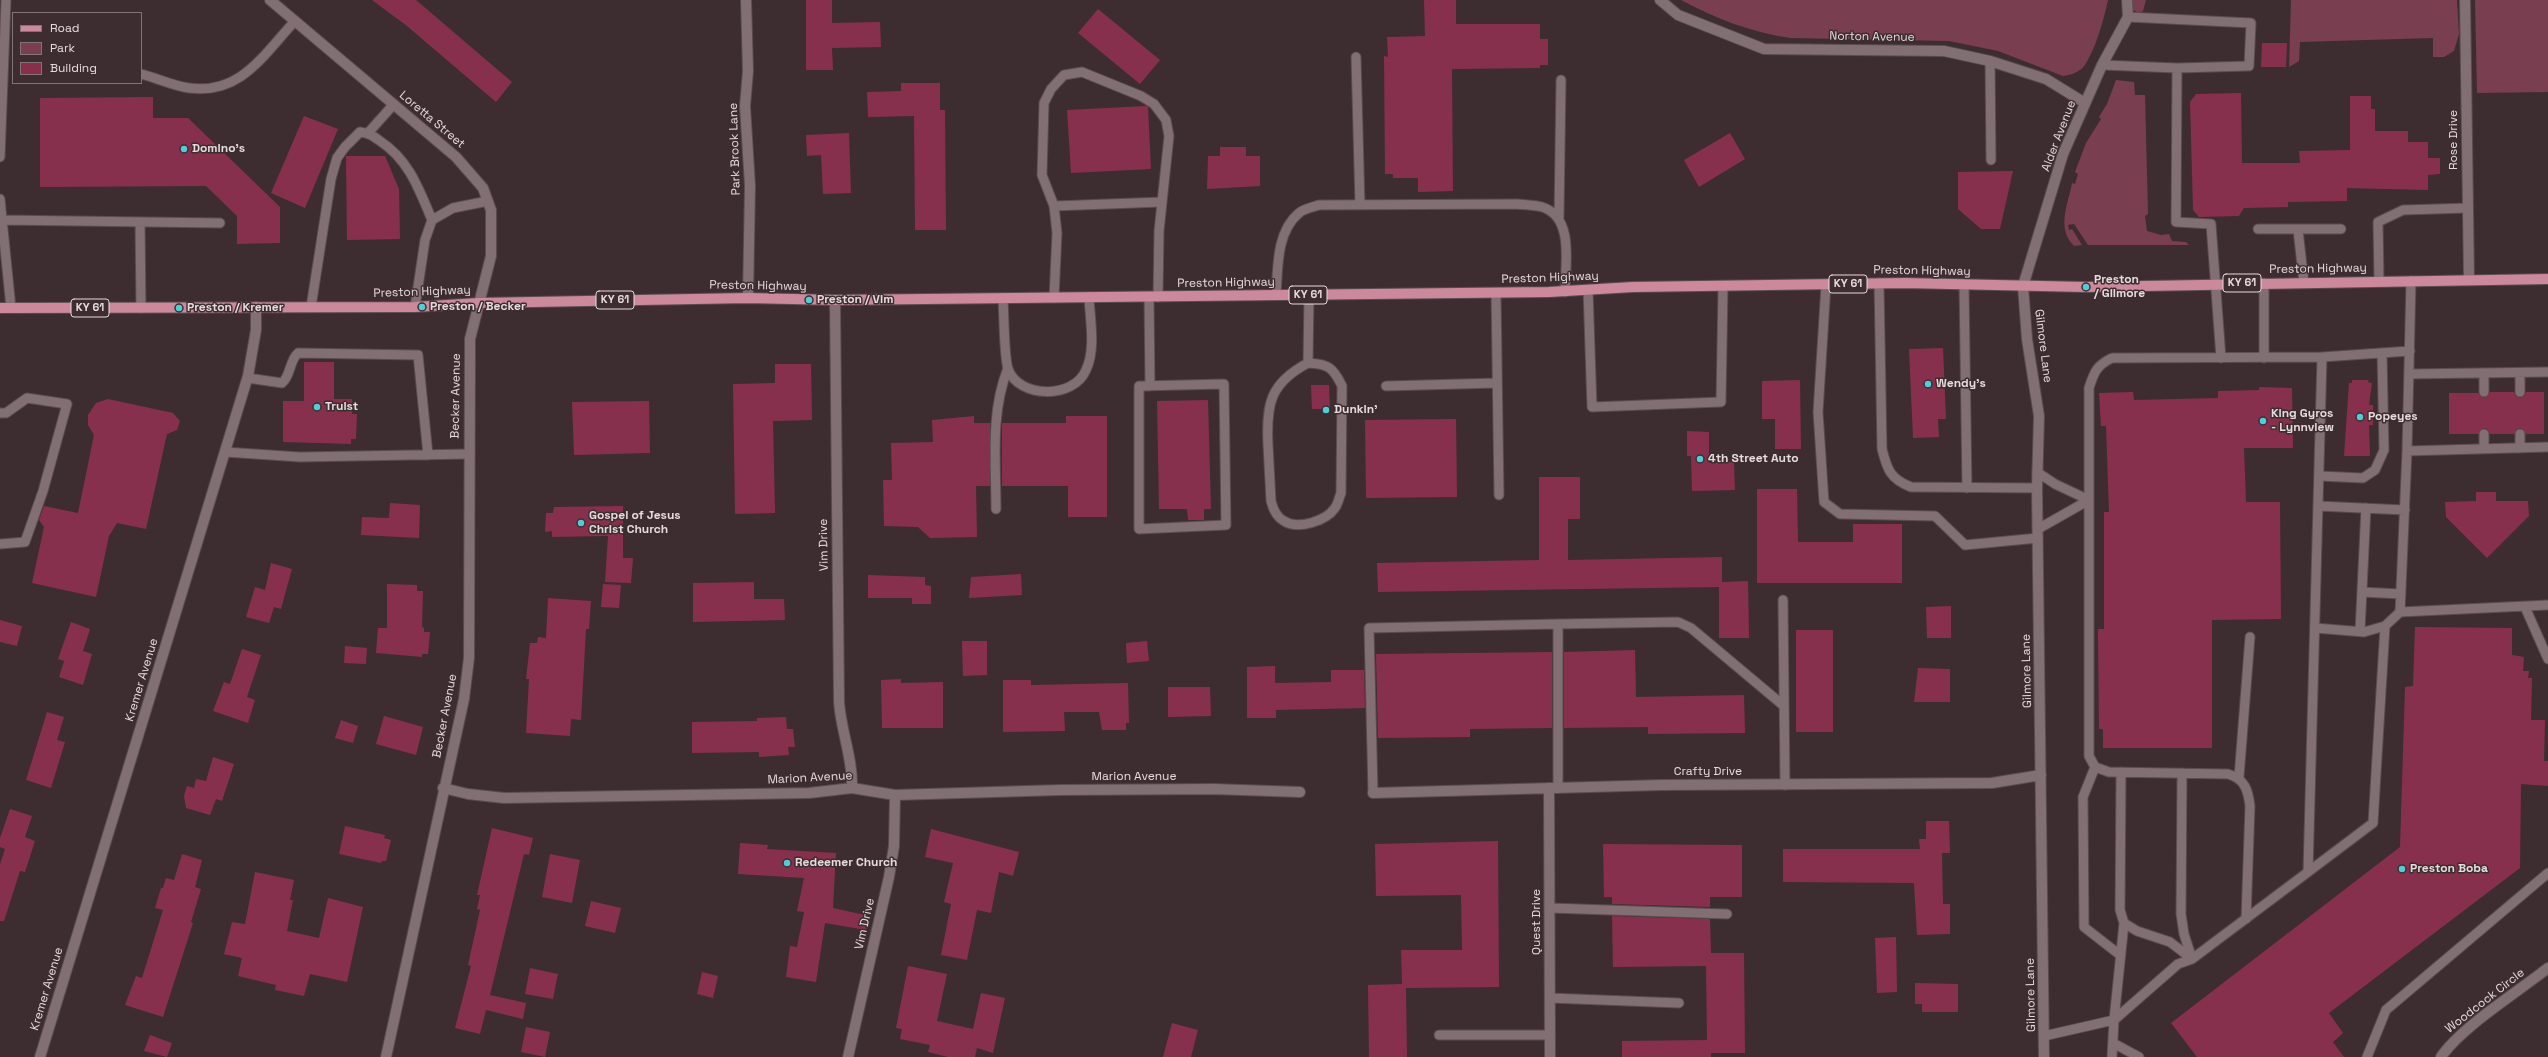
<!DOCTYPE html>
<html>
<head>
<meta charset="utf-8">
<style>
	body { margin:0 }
	#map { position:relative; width:2548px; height:1057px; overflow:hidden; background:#3d2d31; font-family:"Space Grotesk",sans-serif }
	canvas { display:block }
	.legend { position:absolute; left:12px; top:12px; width:130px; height:72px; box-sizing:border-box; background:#3d2d31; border:1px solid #817376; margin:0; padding:5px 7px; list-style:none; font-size:12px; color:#e6dbdd }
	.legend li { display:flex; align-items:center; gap:8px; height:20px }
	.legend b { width:20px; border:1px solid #817376 }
</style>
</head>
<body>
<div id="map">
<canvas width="2548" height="1057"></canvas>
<ul class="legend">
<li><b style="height:5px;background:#cb899b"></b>Road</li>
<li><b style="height:11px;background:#793e4f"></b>Park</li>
<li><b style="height:11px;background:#87304e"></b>Building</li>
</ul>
</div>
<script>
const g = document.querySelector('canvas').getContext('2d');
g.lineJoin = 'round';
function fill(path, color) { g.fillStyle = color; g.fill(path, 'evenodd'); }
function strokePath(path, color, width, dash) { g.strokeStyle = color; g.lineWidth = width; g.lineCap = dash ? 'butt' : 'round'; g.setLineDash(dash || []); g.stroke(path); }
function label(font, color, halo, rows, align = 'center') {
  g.font = font + ' "Space Grotesk",sans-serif'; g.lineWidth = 3; g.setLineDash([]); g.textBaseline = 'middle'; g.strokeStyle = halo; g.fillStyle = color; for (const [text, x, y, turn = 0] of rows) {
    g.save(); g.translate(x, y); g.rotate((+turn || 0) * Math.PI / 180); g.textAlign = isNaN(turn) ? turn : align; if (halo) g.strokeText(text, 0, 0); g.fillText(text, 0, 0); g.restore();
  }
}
fill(new Path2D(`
	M1681 0H2108C2104 19 2096 48 2085 65 2080 72 2071 75 2063 76L1998 51 1949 41 1790 38C1751 32 1716 19 1681 0Z
	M2132 0H2146L2143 11 2139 13 2133 10Z
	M2291 0H2457L2459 34 2454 51 2444 57H2433V38L2300 42 2299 61 2289 67Z
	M2475 0H2548V92L2477 93Z
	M2116 80 2134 82 2135 95H2145L2148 214 2145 216 2147 231 2161 235 2169 234 2172 241 2186 242 2189 245H2088L2074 224 2068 225 2069 230 2072 229 2082 245 2074 246C2056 228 2068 205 2072 183L2075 184 2078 174 2075 172 2086 143 2101 119 2099 117 2107 104Z`), '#793e4f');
fill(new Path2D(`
	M372 0H416L512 82 496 102 407 26Z
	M806 0H832V23L880 22 881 47 832 48 833 70H806Z
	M1424 0H1456V24H1540V39H1548V65H1540V68L1452 69 1453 191 1418 192V178H1393V174H1385L1384 56 1388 57 1387 37 1425 36Z
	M1098 9 1160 60 1140 84 1078 33Z
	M2262 43H2287L2286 67H2261Z
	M901 83H940V110H945L946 230H915L914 116 868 117 867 92 901 91Z
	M2241 93 2242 163H2300L2299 151 2350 150V96H2371V109H2375V131H2408V142H2428V158H2440V174L2428 175V190L2347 188V201L2288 202V207L2244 208 2239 216 2199 217 2193 210 2190 102 2196 94Z
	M153 97V118H188L280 207V243L237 244V216L206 186 40 187V98Z
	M1146 106 1148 107 1151 169 1071 173 1067 110Z
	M304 116 338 129 305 208 271 193Z
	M849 133 851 193 823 194 821 155 807 156 806 135Z
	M1730 133 1745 159 1699 187 1684 160Z
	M1220 147H1246V156H1260V186L1207 189 1208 156H1220Z
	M346 156H385L399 189 400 239 347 240Z
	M2013 171 2000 229H1981L1958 209V172Z
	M1943 348 1946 419H1938L1939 437 1913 438 1909 349Z
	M304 362H334V399H352V414H357L356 439H351V444L283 442V401H304Z
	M775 364H811L812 420 773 421 775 513 735 514 733 384 775 383Z
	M1800 380 1801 449H1775V419H1762V381Z
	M2352 380H2368L2369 383H2372L2369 405H2373V425H2369L2370 456H2344L2349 383H2352Z
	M1311 385H1329L1330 409H1312Z
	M2259 387 2292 388 2293 448H2244L2246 502H2280L2281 619 2212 620V748H2103V729H2099L2098 629H2104V512H2109L2106 426H2101L2099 393 2133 392 2134 400 2218 398V391L2259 390Z
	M2490 392H2514L2520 398 2526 392H2544V434H2526L2520 428 2514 434H2490L2487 429 2484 428 2478 434H2449V393H2478L2484 398Z
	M108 399 173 413 180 421 177 430 167 434 146 529 117 523 109 536 96 597 32 583 44 527 39 520 44 506 78 513 94 435 88 425V415L96 403Z
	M1208 400 1211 509H1204V520H1188L1187 509H1159L1157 401Z
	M649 401 650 453 574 455 572 402Z
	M974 416V423H990V486H976L977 537 930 538 918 527 884 526 883 480H892L891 443 933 442 932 420Z
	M1066 416H1107V517H1068V486H1002V423H1066Z
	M1456 419 1457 497 1366 498 1365 420Z
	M1687 431 1709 432V463L1734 462 1735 490 1692 491 1691 456H1687Z
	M1539 477H1580V519H1568V560L1722 557V582L1748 581 1749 638H1719V587L1378 592 1377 563 1539 560Z
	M1757 489H1797L1798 542H1853V524H1902V583H1757Z
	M2476 492H2496V501H2528L2529 516 2487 558 2446 517 2445 502 2476 501Z
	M390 503 420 505 419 538 361 535 362 517 389 518Z
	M623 506V558H633L631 583 605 582 608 536 552 537V531L545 532 546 513H553L554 507Z
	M271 563 292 569 281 609 274 607 269 623 246 617 255 587 265 590Z
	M1021 574 1022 595 969 598 971 577Z
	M868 575 925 577V585L931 586V604H912V598H868Z
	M754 582V599H784L785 620 693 622V583Z
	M387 584 417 585V591H423L422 627 424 628V632H430L428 654H422V657L376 653 378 628H387Z
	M603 584 621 585 619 608 601 607Z
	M548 598 591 601 589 629H586L581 720 571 719 570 736 526 733 529 679H526L530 643H537L538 637 546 638Z
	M1951 606V638H1927L1926 607Z
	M0 620 22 626 17 646 0 642Z
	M71 622 90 629 83 651 92 654 83 685 59 677 64 661 58 659Z
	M2415 627 2512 628V655L2524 657 2523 671H2529L2528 678H2532L2531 720H2545L2544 761H2548V786L2521 784 2520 868 2329 1013 2343 1033 2333 1042 2344 1057H2197L2171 1023 2400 847 2405 687 2413 686Z
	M1796 630H1833V732H1796Z
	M962 641H987V675L963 676Z
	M1147 641 1149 661 1127 663 1126 643Z
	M345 646 367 648 366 664 344 663Z
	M242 649 261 655 247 697 255 700 248 723 213 711 224 682 230 684Z
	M1635 650 1636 697 1744 695 1745 733 1648 734V727L1564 728V652Z
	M1552 652V728L1470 729V737L1378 738 1376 654Z
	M1275 666V683L1331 682V670H1364L1365 708 1276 710V718H1247V667Z
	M1918 668 1950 669V702H1914Z
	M901 679V683L943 682V728H882L881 680Z
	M1003 680H1031V685L1128 683 1129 723H1126V730H1102L1099 712H1064L1065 731 1003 732Z
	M1168 687H1210L1211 716 1168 717Z
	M47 712 64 717 57 740 65 742 51 788 26 780Z
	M384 716 423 727 416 755 376 744Z
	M786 717 787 729H793L795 747H788L789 755 759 757V752L692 753V722L757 721V718Z
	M341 720 358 726 353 743 335 738Z
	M213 757 234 764 222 801 216 799 210 815 186 808 184 796 187 786 194 788 196 779 206 781Z
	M10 809 32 816 25 837 35 841 25 872 20 871 4 921H0V864L5 849 0 847V838Z
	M1926 821H1949L1950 853H1942L1943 904H1950V934L1917 935 1914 883 1783 882V849H1920L1919 839H1926Z
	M345 826 385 835 384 838 391 840 386 861H382L381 863 339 854Z
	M492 828 533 838 529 855 524 854 490 995 526 1003 523 1019 486 1010 480 1034 455 1028 471 966 468 965 480 910 477 909 480 895H477Z
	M931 829 1019 852 1013 876 999 872 991 913 977 910 967 960 941 955 951 904 944 902 953 863 925 857Z
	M1498 841 1499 987 1406 988 1407 1057H1369L1368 985 1402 984 1401 950H1462L1461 895 1376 896 1375 844Z
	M740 843 768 845 767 849 836 853 833 908 869 916 866 930 825 923 816 982 786 977 790 946 797 947 804 912 797 911 804 878 738 874Z
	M1603 844 1742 845V897H1710V907L1612 904V897H1604Z
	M182 854 202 860 195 887 201 889 191 922 193 923 163 1017 125 1005 136 976 142 978 163 910 155 908 161 888H163L166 878 174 880Z
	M550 854 580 860 572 903 542 897Z
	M255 872 294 880 290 900H293L287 931 319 938 328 898 363 907 347 982 310 974 304 996 275 990 276 985 238 976 242 958 224 954 232 922 245 924Z
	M591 901 621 908 615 933 585 926Z
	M1612 916 1710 919 1711 953H1744L1745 1053H1711V1057H1622V1041L1707 1040 1706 966 1613 967Z
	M1896 937 1897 992 1877 993 1875 938Z
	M908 966 947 974 937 1021 973 1029 981 993 1005 998 993 1053 977 1048 975 1057H948L928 1052 930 1045 900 1039 902 1029 896 1028Z
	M530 968 558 974 553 999 525 994Z
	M702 972 718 976 713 998 697 994Z
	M1915 983 1958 984V1012H1922V1004H1915Z
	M1172 1023 1198 1030 1191 1057H1163Z
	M526 1027 550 1032 545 1057 521 1052Z
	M150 1035 172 1043 167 1057 144 1051Z`), '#87304e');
const service = new Path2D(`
	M2128 17 2251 23 2249 66 2177 68
	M1356 57 1360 205
	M1990 61 1991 160
	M2102 65 2177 68 2176 222 2211 224 2221 358
	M141 74C157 78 173 86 189 88 241 95 263 55 295 21
	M368 133 394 104
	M0 157 6 0
	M0 199 11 308
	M1054 206 1162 202
	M1559 217 1561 80
	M2 220 220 223
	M140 222 141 308
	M2258 229H2341
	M2298 230 2304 283
	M2379 281 2378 222 2403 210 2468 208
	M2411 281 2407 451 2548 447
	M1879 283 1882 449C1887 469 1890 479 1911 487L2037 488
	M1964 284 1967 488
	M1826 285 1818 412 1824 502 1840 514 1935 516 1965 545 2038 538
	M1588 290 1592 407 1721 402 1723 287
	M1496 293 1499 495
	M1276 295C1278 268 1276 232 1299 213 1303 209 1313 207 1319 205L1517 204C1525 205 1535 205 1542 207 1575 217 1565 266 1565 292
	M1149 297 1150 386
	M1003 298C1004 315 1004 356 1008 369 1019 399 1074 399 1086 370 1096 349 1090 320 1089 297
	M1054 298 1057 233 1054 206 1042 175 1044 103 1051 89 1064 75 1082 72 1141 96 1154 104 1166 120 1169 136 1159 231 1158 297
	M311 307 331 179 337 158 345 147 360 132C369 133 373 136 380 141 409 160 419 189 432 220
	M415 307 425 240 432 220 453 208 488 201
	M2322 357 2410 351
	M2264 358V283
	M1308 363C1328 364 1333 367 1342 386L1341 493C1339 498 1338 504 1335 508 1326 521 1298 530 1284 521 1276 517 1273 509 1271 501 1270 482 1269 464 1268 445 1266 404 1270 383 1308 363Z
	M1308 363 1309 295
	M2484 373V392
	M2409 374 2548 372
	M248 378 282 383C291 376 289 361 298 353L418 355 428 455
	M1224 384 1226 525 1139 529V386Z
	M1386 386 1497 383
	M2520 392V373
	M0 413H6L27 398 67 404 43 491 25 542 0 544
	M2520 434V448
	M2484 449V434
	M2407 451 2400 612 2548 605
	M225 452 300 457 469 454
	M2037 472 2055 484 2089 500
	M2319 476 2363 478 2375 470 2384 450 2382 353
	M2318 506 2405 510
	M996 509C996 462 990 413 1008 368
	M2038 529 2089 500
	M2362 592 2401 594
	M1783 600 1785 785
	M2525 607 2548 659
	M2315 628 2364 632 2385 626 2400 612
	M2360 631 2366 508
	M2095 767 2083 797 2084 927 2120 955
	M2121 772 2120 910 2124 923 2137 931 2170 942 2192 959
	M2182 773 2181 914 2184 934 2192 959
	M2239 777 2250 637
	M1558 788V624L1678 622 1691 628 1784 706
	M1373 793 1369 628 1558 624
	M2308 872 2373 823 2385 626
	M1550 908 1727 914
	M1550 998 1679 1003
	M2114 1020 2178 964 2192 959 2308 872 2322 357 2112 358C2097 365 2094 372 2089 388V756L2095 767 2109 772 2228 774C2245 779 2248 790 2250 806L2246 919
	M2114 1020 2124 923
	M1439 1035H1550
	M2044 1036 2114 1020 2112 1057
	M2113 1043 2139 1057
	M2367 1057 2386 1010 2548 873`);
const minor = new Path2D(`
	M270 0 456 157 483 188 491 210V256L470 339 469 658 464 699 386 1057
	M746 0 748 71 745 106 750 186 748 298
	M1660 0 1678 15 1764 49 1944 51 1990 61 2046 79 2085 103
	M2465 0 2469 280
	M835 300 839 702C841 731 853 759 852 788
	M443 788 468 794 504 798 809 793 852 788 895 795 1060 790 1213 789 1300 792
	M1549 788 1550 1057
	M1373 793 1662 785 1992 783 2041 775
	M40 1057 248 376 256 330V307
	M848 1057 889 877 894 846 895 795
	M2044 1057 2037 488 2039 416 2027 339 2023 286 2063 154 2102 65 2128 17 2127 0
	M2441 1057C2460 1028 2519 991 2548 968`);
const primary = new Path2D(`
	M0 308 415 307 479 303 748 298 835 300 1549 292 1633 287 1905 283 2086 287 2548 279`);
strokePath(service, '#5a4c50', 11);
strokePath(minor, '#5a4c50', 12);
strokePath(primary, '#5a4c50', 12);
strokePath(service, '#826f73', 9);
strokePath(minor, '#826f73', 10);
strokePath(primary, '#cb899b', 10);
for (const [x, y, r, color] of [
	[184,149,4,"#52ccd6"],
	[2086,287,4,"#52ccd6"],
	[809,300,4,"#52ccd6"],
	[422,307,4,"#52ccd6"],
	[179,308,4,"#52ccd6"],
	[1928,384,4,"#52ccd6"],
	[317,407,4,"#52ccd6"],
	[1326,410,4,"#52ccd6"],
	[2360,417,4,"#52ccd6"],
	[2263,421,4,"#52ccd6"],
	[1700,459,4,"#52ccd6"],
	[581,523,4,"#52ccd6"],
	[787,863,4,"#52ccd6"],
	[2402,869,4,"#52ccd6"]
]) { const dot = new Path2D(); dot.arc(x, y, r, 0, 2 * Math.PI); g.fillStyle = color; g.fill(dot); strokePath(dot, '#3d2d31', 1.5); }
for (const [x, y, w] of [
	[2242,283,38],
	[1848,284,38],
	[1308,295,38],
	[615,300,38],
	[90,308,38]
]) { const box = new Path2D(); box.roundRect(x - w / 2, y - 9, w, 18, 3); g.fillStyle = '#3d2d31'; g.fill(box); strokePath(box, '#e6dbdd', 1); }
label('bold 11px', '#e6dbdd', null, [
	["KY 61",2242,283],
	["KY 61",1848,284],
	["KY 61",1308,295],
	["KY 61",615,300],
	["KY 61",90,308]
]);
label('12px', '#e6dbdd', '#3d2d31', [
	["Norton Avenue",1872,37,1],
	["Loretta Street",432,120,40],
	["Alder Avenue",2059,136,-69],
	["Rose Drive",2454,140,-90],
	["Park Brook Lane",735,149,-92],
	["Preston Highway",2318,269,-1],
	["Preston Highway",1922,271,1],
	["Preston Highway",1550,278,-2],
	["Preston Highway",1226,283,-1],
	["Preston Highway",758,286,1],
	["Preston Highway",422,292,-2],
	["Gilmore Lane",2043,346,83],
	["Becker Avenue",456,396,-89],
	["Vim Drive",824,545,-91],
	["Gilmore Lane",2027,671,-91],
	["Kremer Avenue",142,680,-73],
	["Becker Avenue",445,716,-79],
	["Crafty Drive",1708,772],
	["Marion Avenue",1134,777],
	["Marion Avenue",810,778,-3],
	["Quest Drive",1537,922,-90],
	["Vim Drive",865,924,-77],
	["Kremer Avenue",47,989,-73],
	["Gilmore Lane",2031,995,-91],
	["Woodcock Circle",2485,1001,-38]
]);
label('bold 12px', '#e6dbdd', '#3d2d31', [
	["Domino's",192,149],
	["Preston",2094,280],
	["/ Gilmore",2094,294],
	["Preston / Vim",817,300],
	["Preston / Becker",430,307],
	["Preston / Kremer",187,308],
	["Wendy's",1936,384],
	["Truist",325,407],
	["Dunkin'",1334,410],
	["King Gyros",2271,414],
	["- Lynnview",2271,428],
	["Popeyes",2368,417],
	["4th Street Auto",1708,459],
	["Gospel of Jesus",589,516],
	["Christ Church",589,530],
	["Redeemer Church",795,863],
	["Preston Boba",2410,869]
], 'left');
</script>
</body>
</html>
